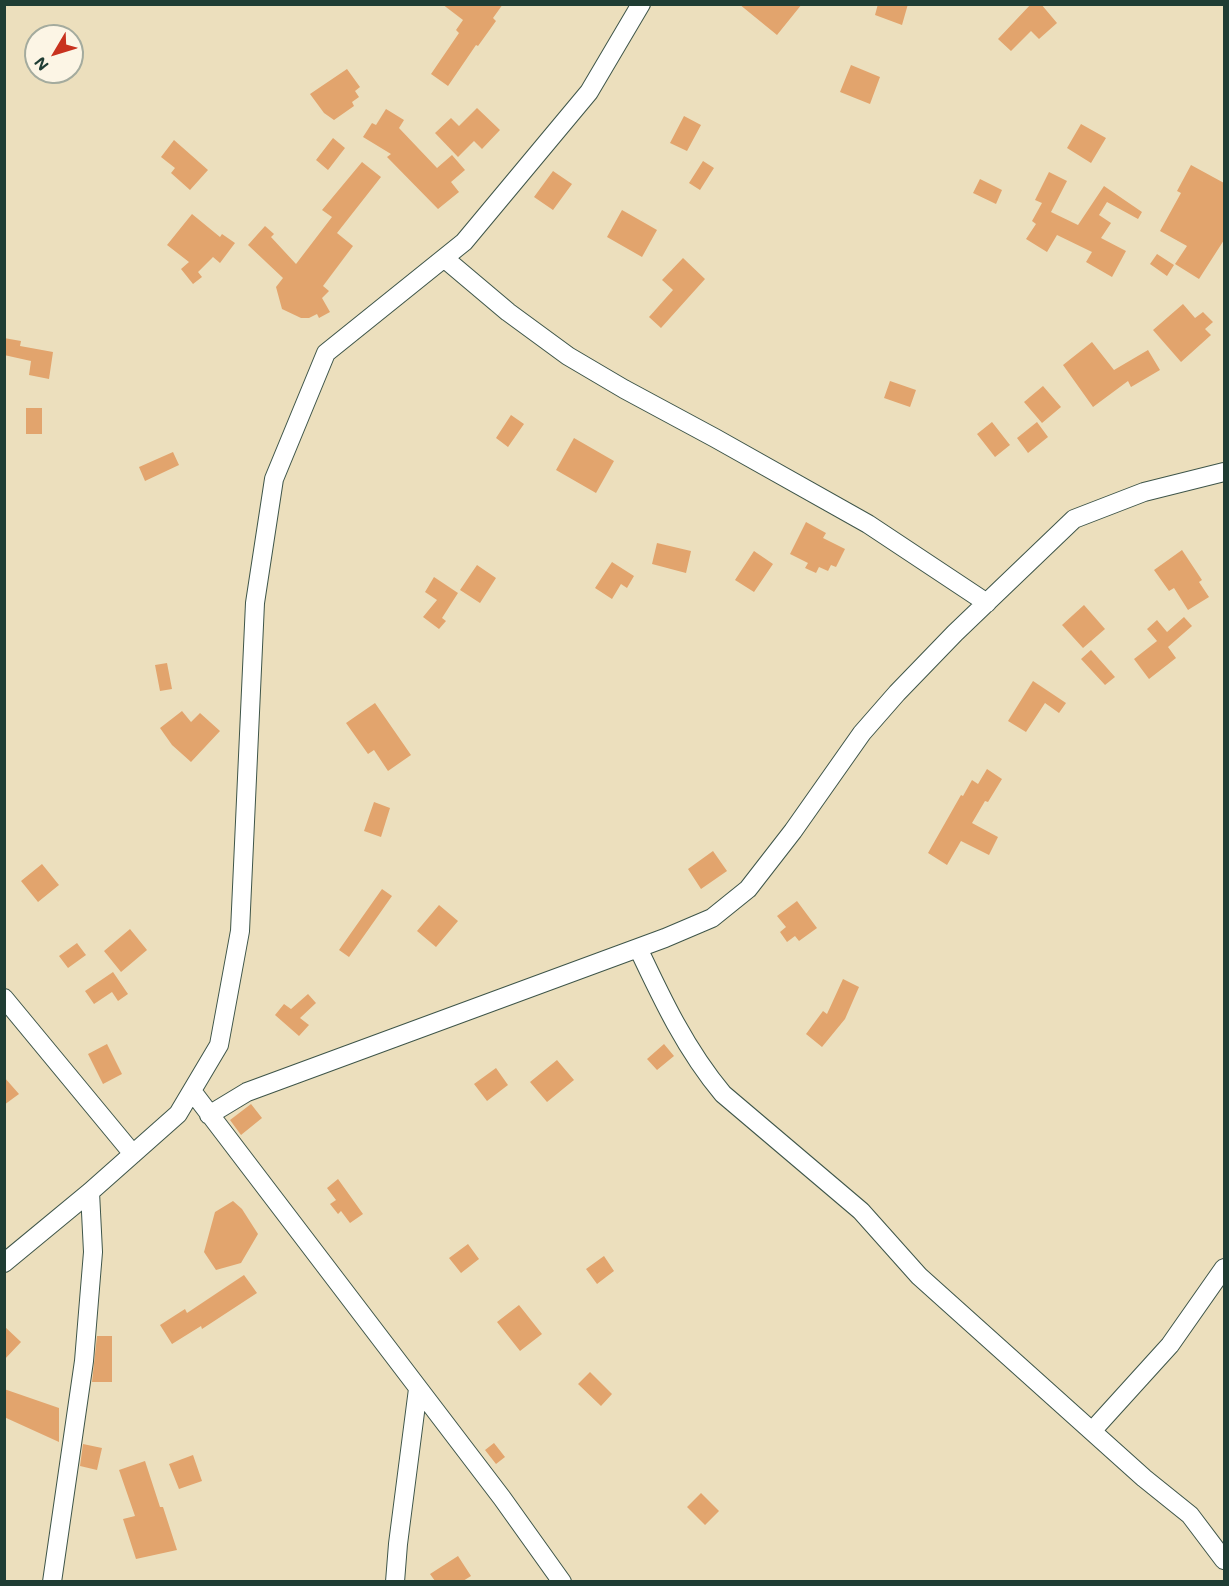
<!DOCTYPE html>
<html>
<head>
<meta charset="utf-8">
<style>
	body { margin:0 }
	#map { position:relative; width:1229px; height:1586px; overflow:hidden; background:#ecdfbd; font-family:Mali,sans-serif }
	canvas { display:block }
	.frame { position:absolute; inset:0; border:6px solid #1f3d34; pointer-events:none }
	.north { position:absolute; left:24px; top:24px; width:60px; height:60px; box-sizing:border-box; background:#fcf5e5; border:2px solid #a4ab9e; border-radius:50%; rotate:232deg; font-size:16px; font-weight:700; line-height:24px; text-align:center; color:#1f3d34 }
	.north::after { content:''; display:block; margin:auto; width:21px; height:27px; background:#c8321e; clip-path:polygon(50% 0,100% 100%,50% 72%,0 100%) }
</style>
</head>
<body>
<div id="map">
<canvas width="1229" height="1586"></canvas>
<div class="frame"></div>
<div class="north">N</div>
</div>
<script>
const g = document.querySelector('canvas').getContext('2d');
g.lineJoin = 'round';
function fill(path, color) { g.fillStyle = color; g.fill(path, 'evenodd'); }
function strokePath(path, color, width, dash) { g.strokeStyle = color; g.lineWidth = width; g.lineCap = dash ? 'butt' : 'round'; g.setLineDash(dash || []); g.stroke(path); }
fill(new Path2D(`
	M442 4H503L493 18 496 21 478 46 476 45 448 86 431 74 459 33 456 30 463 20Z
	M739 4H802L777 35Z
	M878 4H908L902 25 875 15Z
	M1031 4H1041L1057 23 1039 39 1031 31 1011 51 998 39Z
	M851 65 880 77 870 104 840 92Z
	M347 69 360 87 355 91 359 97 352 102 354 106 334 120 324 113 310 94Z
	M477 108 500 130 482 149 474 141 458 157 435 133 451 118 459 126Z
	M386 109 404 120 399 128 437 168 452 155 465 170 451 182 459 192 438 209 387 157 391 154 363 137 372 123 376 125Z
	M684 116 701 125 687 151 670 143Z
	M1081 124 1106 138 1091 163 1067 148Z
	M333 138 345 148 328 170 316 160Z
	M174 140 208 170 190 190 171 173 175 168 161 157Z
	M703 161 714 168 700 190 689 183Z
	M362 162 381 177 337 233 353 246 323 286 329 291 322 298 330 312 319 318 317 314 309 318H301L282 309 276 287 283 278 248 245 265 226 274 234 271 237 296 264 332 217 322 210Z
	M1191 165 1224 183V240L1199 279 1175 264 1187 246 1160 231 1181 193 1177 191Z
	M553 171 572 184 553 210 534 197Z
	M1049 172 1067 181 1051 212 1078 225 1104 186 1142 212 1138 219 1107 202 1099 215 1111 223 1101 238 1126 251 1112 277 1086 262 1092 252 1057 235 1047 252 1026 239 1036 224 1032 221 1042 203 1035 200Z
	M980 179 1002 190 996 204 973 193Z
	M622 210 657 230 642 257 607 237Z
	M192 214 220 237 222 234 235 243 220 263 213 257 198 272 202 277 193 284 181 269 189 262 167 245Z
	M1157 254 1174 265 1167 276 1150 264Z
	M683 258 705 279 661 328 649 317 673 290 662 280Z
	M1183 304 1195 318 1203 312 1213 322 1205 329 1211 335 1181 362 1153 330Z
	M4 338 21 341 20 346 53 352 49 379 29 375 31 361 4 355Z
	M1092 342 1114 370 1148 350 1160 370 1131 387 1128 381 1093 407 1063 365Z
	M890 381 916 390 910 407 884 398Z
	M1043 386 1061 407 1042 423 1024 402Z
	M26 408H42V434H26Z
	M511 415 524 424 508 447 496 438Z
	M992 422 1010 445 995 457 977 434Z
	M1037 422 1048 437 1028 453 1017 438Z
	M574 438 614 461 596 493 556 470Z
	M173 452 179 465 145 481 139 467Z
	M806 522 826 533 823 538 845 549 836 567 831 565 828 571 819 567 816 573 805 568 808 563 790 554Z
	M657 543 691 551 686 573 652 564Z
	M1182 550 1202 580 1199 582 1209 597 1188 610 1174 588 1169 591 1154 570Z
	M754 551 773 564 754 592 735 580Z
	M612 562 634 576 627 588 621 584 612 599 595 588Z
	M477 565 496 578 480 603 460 590Z
	M434 577 458 593 442 618 446 621 439 629 423 617 437 600 425 592Z
	M1084 605 1105 629 1083 648 1062 625Z
	M1184 617 1192 626 1168 647 1176 658 1149 679 1134 659 1157 641 1147 629 1157 620 1167 632Z
	M1091 650 1115 677 1105 685 1081 659Z
	M167 663 172 689 160 691 155 665Z
	M1033 681 1066 703 1059 713 1045 703 1026 732 1008 721Z
	M375 703 411 755 388 771 374 750 368 754 346 723Z
	M182 711 191 722 200 713 220 731 191 762 172 745 160 728Z
	M987 769 1002 779 988 802 985 801 972 823 998 837 989 855 961 841 947 865 928 853 961 795 963 796 972 780 978 784Z
	M374 802 390 808 381 837 364 831Z
	M713 851 727 871 701 889 688 869Z
	M42 864 59 885 38 902 21 881Z
	M382 889 392 896 349 957 339 950Z
	M797 901 817 928 799 941 795 936 787 942 780 932 786 927 777 916Z
	M439 905 458 921 436 947 417 931Z
	M130 929 147 950 121 972 104 951Z
	M77 943 86 955 68 968 59 956Z
	M113 972 128 994 118 1001 112 992 94 1004 85 991Z
	M843 979 859 987 845 1019 822 1047 806 1034 823 1011 827 1014Z
	M308 994 316 1003 300 1018 309 1025 299 1036 275 1015 284 1004 291 1009Z
	M107 1044 122 1074 103 1084 88 1054Z
	M664 1044 674 1056 657 1070 647 1059Z
	M557 1060 574 1080 547 1102 530 1082Z
	M496 1068 508 1085 487 1101 474 1084Z
	M4 1077 19 1094 4 1105Z
	M251 1104 262 1118 241 1135 230 1120Z
	M338 1179 363 1214 350 1223 341 1211 338 1214 330 1204 336 1200 327 1188Z
	M233 1201 242 1209 258 1234 241 1263 216 1270 204 1252 215 1212Z
	M468 1244 479 1259 461 1273 449 1258Z
	M604 1256 614 1271 597 1284 586 1269Z
	M244 1275 257 1293 202 1329 201 1326 172 1344 160 1325 185 1309 187 1313Z
	M519 1305 542 1334 520 1351 497 1322Z
	M4 1326 21 1342 4 1360Z
	M97 1336H112V1382H92Z
	M590 1372 612 1394 601 1406 578 1384Z
	M4 1389 59 1408V1442L4 1417Z
	M494 1443 505 1457 496 1464 485 1450Z
	M83 1444 102 1448 97 1470 80 1466Z
	M193 1455 202 1481 179 1489 169 1464Z
	M145 1461 160 1507H163L177 1550 136 1559 123 1519 135 1516 119 1470Z
	M701 1493 719 1511 705 1525 687 1507Z
	M458 1556 471 1576 463 1581H435L430 1574Z`), '#e2a46d');
const minor = new Path2D(`
	M444 258 508 312 568 356 624 389 715 438 868 524 987 603
	M638 948C662 999 686 1050 723 1094L861 1211 919 1276 1144 1478 1190 1515 1224 1560
	M4 998 133 1154
	M192 1091 502 1498 562 1582
	M209 1115 247 1092 665 938 712 918 748 889 793 831 862 733 897 693 955 633 1074 519 1144 492 1224 472
	M4 1263 90 1192 178 1114 219 1045 240 931 255 603 274 479 326 353 464 242 589 92 641 4
	M1092 1431 1170 1345 1224 1268
	M52 1582 84 1361 93 1252 90 1192
	M395 1582 398 1544 418 1389`);
strokePath(minor, '#3e5549', 20);
strokePath(minor, '#fff', 18);
</script>
</body>
</html>
